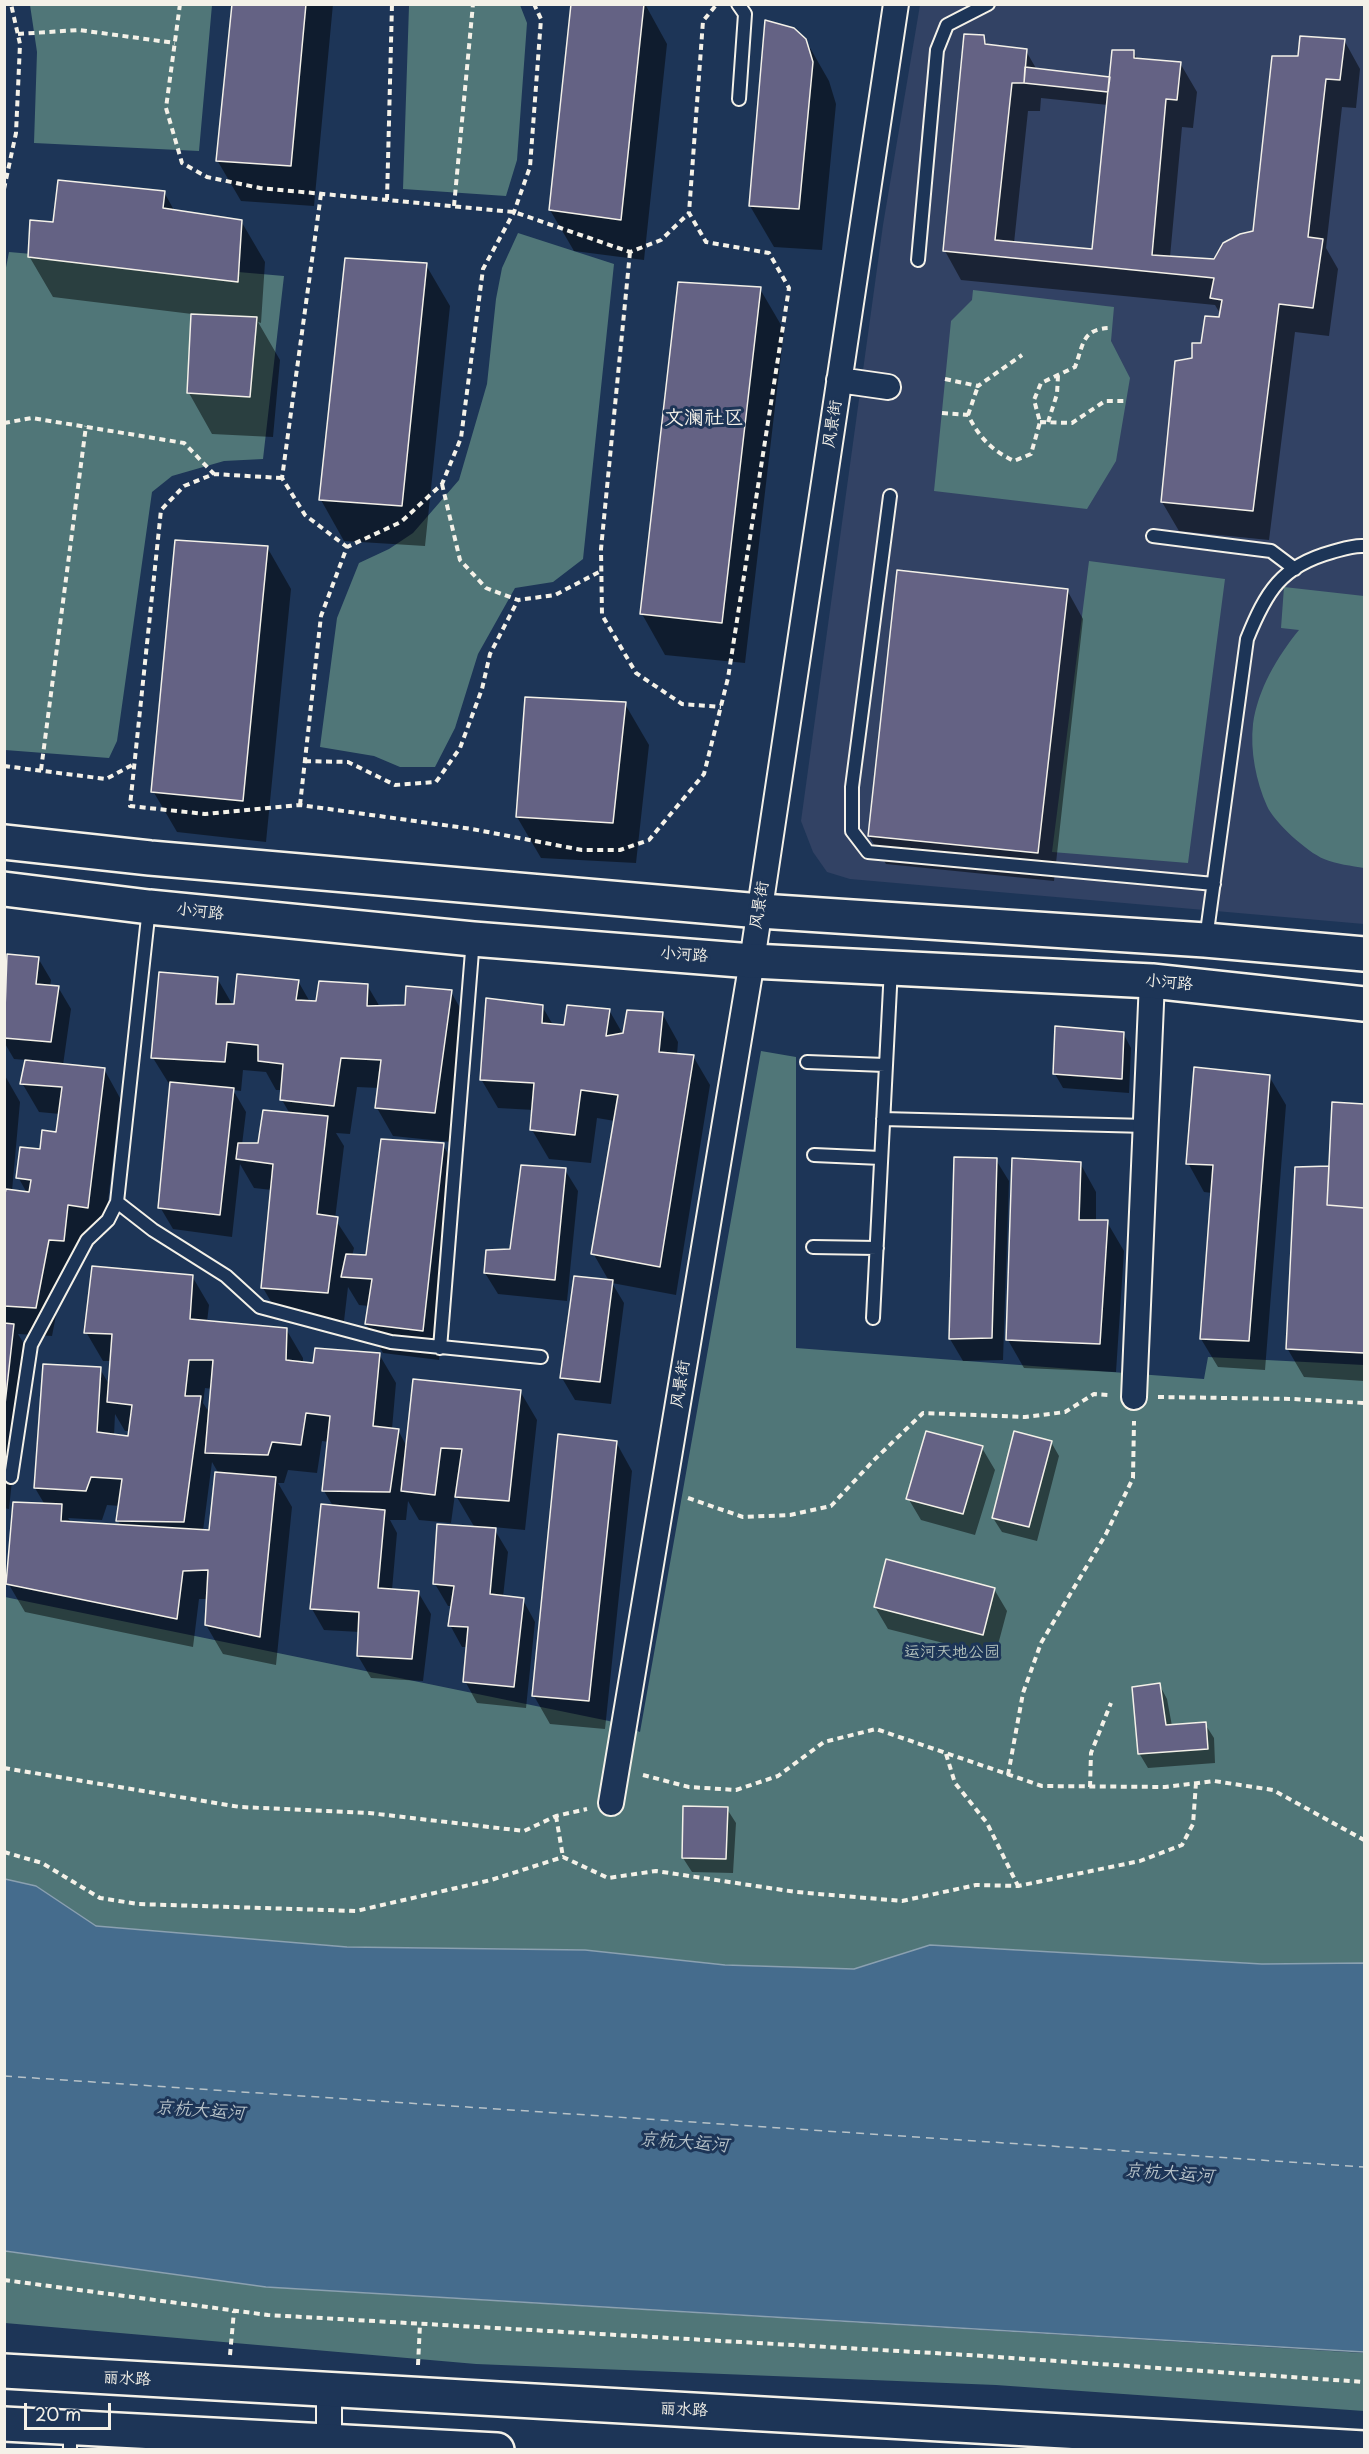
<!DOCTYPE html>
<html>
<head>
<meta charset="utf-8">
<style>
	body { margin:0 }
	#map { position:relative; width:1369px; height:2454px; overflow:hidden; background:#1d3557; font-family:"Playpen Sans",sans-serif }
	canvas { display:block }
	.frame { position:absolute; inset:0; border:6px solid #f4f1e8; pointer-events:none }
	.scale { position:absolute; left:24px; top:2403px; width:87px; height:27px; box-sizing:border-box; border:3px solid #f4f1e8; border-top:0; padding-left:8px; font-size:18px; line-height:21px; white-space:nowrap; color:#f4f1e8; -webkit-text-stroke:4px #1d3557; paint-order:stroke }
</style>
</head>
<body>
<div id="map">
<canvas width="1369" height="2454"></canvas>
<div class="frame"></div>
<div class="scale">20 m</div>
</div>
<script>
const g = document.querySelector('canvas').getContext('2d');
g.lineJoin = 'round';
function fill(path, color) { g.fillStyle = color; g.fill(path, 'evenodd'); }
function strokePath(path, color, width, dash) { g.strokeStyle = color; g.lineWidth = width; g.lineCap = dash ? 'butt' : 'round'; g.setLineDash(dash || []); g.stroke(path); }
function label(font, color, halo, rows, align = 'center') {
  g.font = font + ' "Playpen Sans","LXGW WenKai TC",sans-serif'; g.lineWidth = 6; g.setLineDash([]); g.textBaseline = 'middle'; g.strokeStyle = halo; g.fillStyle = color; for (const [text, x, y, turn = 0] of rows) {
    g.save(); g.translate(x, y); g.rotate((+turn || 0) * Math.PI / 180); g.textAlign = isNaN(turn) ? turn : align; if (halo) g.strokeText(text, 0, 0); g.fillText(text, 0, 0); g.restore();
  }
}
fill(new Path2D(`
	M920 5H1364V924L850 879 827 872 813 852 801 821 883 225Z`), '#324264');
fill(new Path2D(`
	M30 5H212L199 151 34 143 37 52Z
	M409 6 520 5 527 23 517 160 506 196 403 189Z
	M518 233 614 264 583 559 553 582 515 588 478 654 455 728 435 767H400L374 756 320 747 337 618 359 563 389 549 413 533 459 480 487 384 496 299 502 268Z
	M9 252 284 276 263 459 224 461 172 476 152 492 117 741 109 758 5 750 4 278Z
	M973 290 1114 307 1111 341 1130 378 1116 461 1087 509 934 491 951 321 972 300Z
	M1089 561 1225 579 1188 863 1052 852Z
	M1284 587 1364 596V868C1352 866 1336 864 1324 859 1307 852 1274 822 1267 806 1256 781 1250 751 1253 724 1258 689 1277 657 1299 630L1281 628Z
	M761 1051 796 1057V1348L1204 1379 1208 1357 1364 1365V1963L1262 1964 930 1945 854 1969 725 1965 585 1950 347 1947 96 1926 36 1886 5 1879V1597L609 1721 640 1732Z
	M4 2251 266 2287 1364 2353V2411L996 2385 476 2364 5 2323Z`), '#507678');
const water = new Path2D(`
	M5 1879 36 1886 96 1926 347 1947 585 1950 725 1965 854 1969 930 1945 1262 1964 1364 1963V2352L266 2287 5 2251Z`);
fill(water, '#456c8d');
strokePath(water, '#8ba1b1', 1.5);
fill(new Path2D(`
	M234 4H333L314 206 241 201 217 160Z
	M572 4H645L667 44 644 260 574 251 550 210Z
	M983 37 988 46 1026 51 1037 70 1111 78 1133 52 1138 60 1180 63 1197 92 1193 128 1182 127 1170 257 1215 260 1254 232 1300 57 1344 40 1360 69 1356 108 1342 107 1326 248 1338 269 1329 336 1295 332 1269 540 1179 531 1162 502 1176 362 1193 359 1221 318V315L1215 305 961 280 945 251ZM1041 98 1108 105 1094 251 1014 243 1028 111H1040Z
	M805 39 829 81 836 104 822 250 774 247 750 206Z
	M164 192 175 212 241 221 265 262 261 323 258 322 280 360 273 437 212 434 189 393 192 314 53 297 29 256 55 224Z
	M426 265 450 306 425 546 344 541 321 500Z
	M760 289 784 330 745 663 665 655 642 614Z
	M267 547 291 589 266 842 177 832 153 791Z
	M1067 590 1083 619 1054 881 886 864 869 836Z
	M625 704 649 745 636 863 541 858 517 817Z
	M8 956 38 958 51 980 50 987H58L71 1009 63 1065 104 1069 120 1098 104 1236 84 1233 80 1269H65L52 1336 18 1334 26 1347 9 1509 4 1508V1074L20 1102 12 1191 27 1193 18 1177 57 1133 60 1114 39 1112 22 1083 26 1060 14 1059 4 1042V999Z
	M217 978 235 1009 298 981 310 1002 317 1003 367 985 380 1007 407 1006 451 992 467 1020 451 1142 393 1136 377 1108 379 1088 357 1087 350 1134 336 1133 344 1146 335 1219 354 1248 352 1256 368 1257 443 1145 459 1173 439 1360 383 1353 366 1324 369 1306 359 1305 348 1287 344 1321 280 1317 263 1288 272 1190 254 1188 240 1164 232 1237 173 1229 160 1207 171 1087 153 1058ZM243 1070 266 1072 276 1090H282V1100L290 1114 260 1145H242L246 1112 233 1090 241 1091Z
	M542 1006 553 1025 565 1026 609 1010 624 1036 662 1013 678 1042 677 1055 693 1056 710 1085 676 1295 612 1283 624 1303 611 1404 575 1400 562 1378 609 1281 593 1253 615 1121 597 1118 591 1163 549 1159 532 1130 534 1110 498 1108 481 1079Z
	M1123 1033 1131 1048 1129 1093 1063 1088 1055 1074Z
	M1269 1076 1286 1105 1265 1370 1218 1367 1201 1339 1212 1193 1204 1192 1188 1163Z
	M1333 1103 1364 1106V1381L1304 1377 1287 1348 1330 1171Z
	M955 1159 996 1160 1009 1181 1003 1360 963 1361 950 1339Z
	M1080 1163 1096 1192V1222H1107L1124 1251 1116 1372 1024 1368 1008 1340Z
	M565 1170 578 1191 567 1301 498 1294 485 1273 512 1251Z
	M192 1276 209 1305 207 1322 286 1329 303 1358V1363L315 1364 379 1354 396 1383 392 1429 398 1430 407 1447 520 1391 537 1420 525 1530 493 1527 508 1552 503 1597 523 1600 535 1622 526 1708 477 1703 465 1681 468 1647H462L450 1625 452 1606H448L435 1584 475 1528 455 1494 451 1523 419 1520 408 1501 406 1520H390L397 1533 392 1590 418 1592 431 1614 423 1681 371 1678 358 1656 360 1632 324 1630 312 1609 333 1506 324 1491 329 1442 322 1441 317 1473 288 1470 284 1483H278L292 1507 276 1665 223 1654 206 1625 208 1599H199L193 1647 25 1612 8 1583 45 1505 35 1488 100 1369 110 1386 111 1361H103L86 1332ZM205 1388 212 1389 210 1414 203 1403ZM115 1414 125 1431H130L129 1437 114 1436ZM212 1462 219 1474 210 1531H203ZM107 1505 120 1506 118 1521 121 1526 72 1523 68 1518 102 1520Z
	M616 1442 632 1471 605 1729 550 1724 534 1696Z
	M1051 1442 1059 1456 1037 1541 1002 1532 993 1518Z
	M982 1448 995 1470 975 1535 921 1520 908 1498Z
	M994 1589 1007 1611 995 1656 888 1629 875 1607Z
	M1159 1684 1167 1699 1172 1726 1205 1724 1214 1738 1215 1763 1148 1768 1139 1753Z
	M727 1809 736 1823 733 1873 692 1872 683 1858Z`), '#0007');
strokePath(new Path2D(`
	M4 2076 1364 2167`), '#b7c2c8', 1.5, [8, 6]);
const building = new Path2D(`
	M232 4H306L291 166 216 161Z
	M571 4H644L621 220 549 210Z
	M765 20 794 28 806 39 813 62 799 209 749 206Z
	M964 34 984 35 985 44 1027 49 1024 83H1012L995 240 1092 249 1112 50H1134V58L1181 62 1177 100 1166 99 1152 255 1214 259 1223 243 1240 234 1253 231 1272 56H1298L1300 36 1345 39 1340 80 1326 79 1308 237 1323 239 1313 308 1279 304 1253 511 1161 502 1175 361 1192 358V343H1201L1205 316 1219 317 1222 300 1210 298 1214 278 943 251Z
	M1025 67 1110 77 1108 92 1024 83Z
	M58 180 165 191 163 208 242 220 238 282 28 257 30 220 53 222Z
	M345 258 427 263 402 506 319 500Z
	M678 282 761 287 722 623 640 614Z
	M191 314 257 317 250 397 187 393Z
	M175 540 268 546 243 801 151 792Z
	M897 570 1068 589 1038 853 868 836Z
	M525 697 626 702 613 823 516 817Z
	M7 954 39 957 36 984 59 986 51 1042 4 1038Z
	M159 972 218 977 216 1004H234L237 974 299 980 296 1000 316 1001 319 981 368 984 367 1006 405 1005 406 986 452 990 435 1113 375 1108 381 1060 341 1058 334 1106 280 1100 283 1064 258 1061V1045L227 1042 225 1062 151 1058Z
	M486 998 543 1005 542 1023 564 1025 567 1005 610 1009 606 1036 623 1033 627 1010 663 1012 659 1052 694 1055 660 1267 591 1254 618 1095 581 1090 575 1135 530 1130 534 1083 480 1080Z
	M1055 1026 1124 1032 1122 1079 1053 1074Z
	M25 1060 105 1068 88 1208 68 1205 64 1241 49 1240 36 1308 4 1306V1198L6 1189 29 1192 31 1180 16 1178 20 1147 40 1149 42 1130 56 1132 62 1087 20 1084Z
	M1194 1067 1270 1075 1249 1341 1200 1339 1213 1165 1186 1164Z
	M170 1082 234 1088 220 1215 158 1208Z
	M1332 1102 1364 1104V1208L1327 1205Z
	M263 1110 328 1116 317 1214 338 1217 328 1293 261 1288 273 1164 236 1159 238 1143H258Z
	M381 1139 444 1143 423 1331 365 1324 372 1279 341 1277 346 1254 366 1255Z
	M954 1157 997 1158 992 1338 949 1339Z
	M1012 1158 1081 1162 1079 1220H1108L1100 1344 1006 1340Z
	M521 1165 566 1168 555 1280 484 1273 486 1250 510 1249Z
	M1329 1166 1327 1205 1364 1208V1353L1286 1349 1295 1167Z
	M92 1266 193 1275 190 1319 287 1328 286 1360 313 1363 315 1348 380 1353 373 1426 399 1429 390 1492 322 1491 330 1416 306 1413 301 1445 272 1442 268 1455 205 1453 213 1360H189L185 1396H201L184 1522 116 1521 122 1479 91 1477 86 1491 34 1488 43 1364 101 1367 97 1432 128 1436 132 1405 107 1402 112 1334 84 1333Z
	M574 1276 613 1280 600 1382 560 1378Z
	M4 1323 14 1324 4 1413Z
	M413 1379 521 1390 509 1501 455 1497 462 1449 441 1448 435 1495 401 1491Z
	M926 1431 983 1446 963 1514 906 1499Z
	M1014 1431 1052 1441 1029 1527 992 1518Z
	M558 1434 617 1441 589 1701 532 1696Z
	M215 1472 276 1477 260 1637 205 1625 208 1570 183 1571 177 1619 6 1584 13 1502 62 1504 61 1521 209 1530Z
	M321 1504 385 1510 378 1588 419 1591 412 1659 357 1656 359 1612 310 1609Z
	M437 1524 496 1528 490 1594 524 1598 514 1687 463 1682 468 1627 448 1626 454 1586 433 1584Z
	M886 1559 995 1588 983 1635 874 1607Z
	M1160 1683 1166 1725 1206 1722 1208 1749 1138 1754 1132 1687Z
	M683 1806 728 1807 726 1859 682 1858Z`);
fill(building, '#646284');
strokePath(building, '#f4f1e8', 1.5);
const lane = new Path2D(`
	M738 4 745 14 739 99
	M918 260 937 50 947 25 988 4
	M890 496 852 787V831L868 852 1214 884
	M1153 536 1271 551 1295 569
	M1206 939 1247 639C1266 592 1281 566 1332 552 1343 549 1353 545 1364 546
	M807 1062 885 1065
	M883 1119 1146 1126
	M814 1155 881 1158
	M117 1202 153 1230 226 1276 260 1307 391 1342 541 1357
	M813 1247 877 1248
	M873 1318 891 968
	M440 1348 473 939
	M11 1477 31 1345 87 1240 108 1220 117 1202 149 908
	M70 2428V2450`);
const street = new Path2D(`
	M839 380 888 387
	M1134 1397 1152 981
	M611 1803 752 961 896 4
	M329 2390V2450`);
const secondary = new Path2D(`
	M4 842 150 858 760 911 1205 940 1364 954
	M4 889 149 907 473 939 752 961 1152 981 1364 1004
	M4 2371 1364 2448
	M4 2424 497 2450`);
strokePath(lane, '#f4f1e8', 16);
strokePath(street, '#f4f1e8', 28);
strokePath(secondary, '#f4f1e8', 38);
strokePath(new Path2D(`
	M180 4 166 108 182 163 207 177 260 188 514 212 630 252 661 240 689 213
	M18 34 79 30 175 43
	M4 189 16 133 20 44 11 4
	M321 194 282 478 305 515 347 547
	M387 200 392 4
	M454 206 473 4
	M630 252 601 549 602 615 636 673 682 704 721 707
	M945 379 978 386 1022 355
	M942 413 968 415C979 437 991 450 1014 461L1031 454 1040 422 1034 400 1041 383 1075 367C1084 343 1082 328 1112 328
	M968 415 978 386
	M1040 422 1072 423 1105 401H1126
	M1048 422 1057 394 1058 376
	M4 423 32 418 184 443 214 474
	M282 478 214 474 184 486 161 510 130 806 205 814 300 805 472 829 582 850H620L649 840 704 774 728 678 789 288 769 253 706 242 689 213 703 21 717 4
	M442 484 460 560 486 588 518 600 555 595 601 571
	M305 761 348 762 395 785 436 782 460 748 482 689 490 654 518 600
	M4 766 106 779 134 764
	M41 770 86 426
	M300 805 321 616 347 547 401 522 442 484 461 438 483 269 514 212 530 167 541 19 534 4
	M1158 1397 1293 1399 1364 1403
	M688 1498 743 1517 790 1515 831 1506 875 1459 923 1413 1025 1417 1065 1412 1094 1394 1109 1395
	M946 1754 955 1783 987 1823 1018 1886
	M4 1768 240 1807 369 1813 524 1831 556 1816 587 1809
	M643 1775 689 1787 736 1790 778 1776 824 1742 876 1729 1042 1786 1165 1787 1214 1781 1273 1790 1364 1840
	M1008 1775 1023 1693 1041 1643 1106 1534 1133 1478 1134 1421
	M1090 1787 1091 1753 1111 1703
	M556 1816 563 1857
	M4 1852 42 1863 100 1898 138 1904 356 1911 491 1880 563 1857 608 1878 656 1871 796 1892 902 1901 976 1885 1018 1886 1140 1861 1182 1845 1193 1824 1196 1783
	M4 2280 268 2315 968 2355 1364 2382
	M230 2355 234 2311
	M418 2365 420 2324`), '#f4f1e8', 4, [6, 4.5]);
strokePath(lane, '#1d3557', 12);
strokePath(street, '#1d3557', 24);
strokePath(secondary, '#1d3557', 33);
label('16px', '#f4f1e8', '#1d3557', [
	["风景街",833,424,-81],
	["风景街",760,905,-81],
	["小河路",200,912,6],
	["小河路",684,955,4],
	["小河路",1169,983,5],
	["风景街",681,1384,-81],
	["丽水路",127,2379,3],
	["丽水路",684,2410,3]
]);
label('16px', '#b2c0bb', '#1d3557', [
	["运河天地公园",952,1653]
]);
label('italic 18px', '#b7c2c8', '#1d3557', [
	["京杭大运河",200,2111,4],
	["京杭大运河",684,2143,4],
	["京杭大运河",1169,2174,4]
]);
label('20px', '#f4f1e8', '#1d3557', [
	["文澜社区",704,418]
]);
</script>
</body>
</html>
